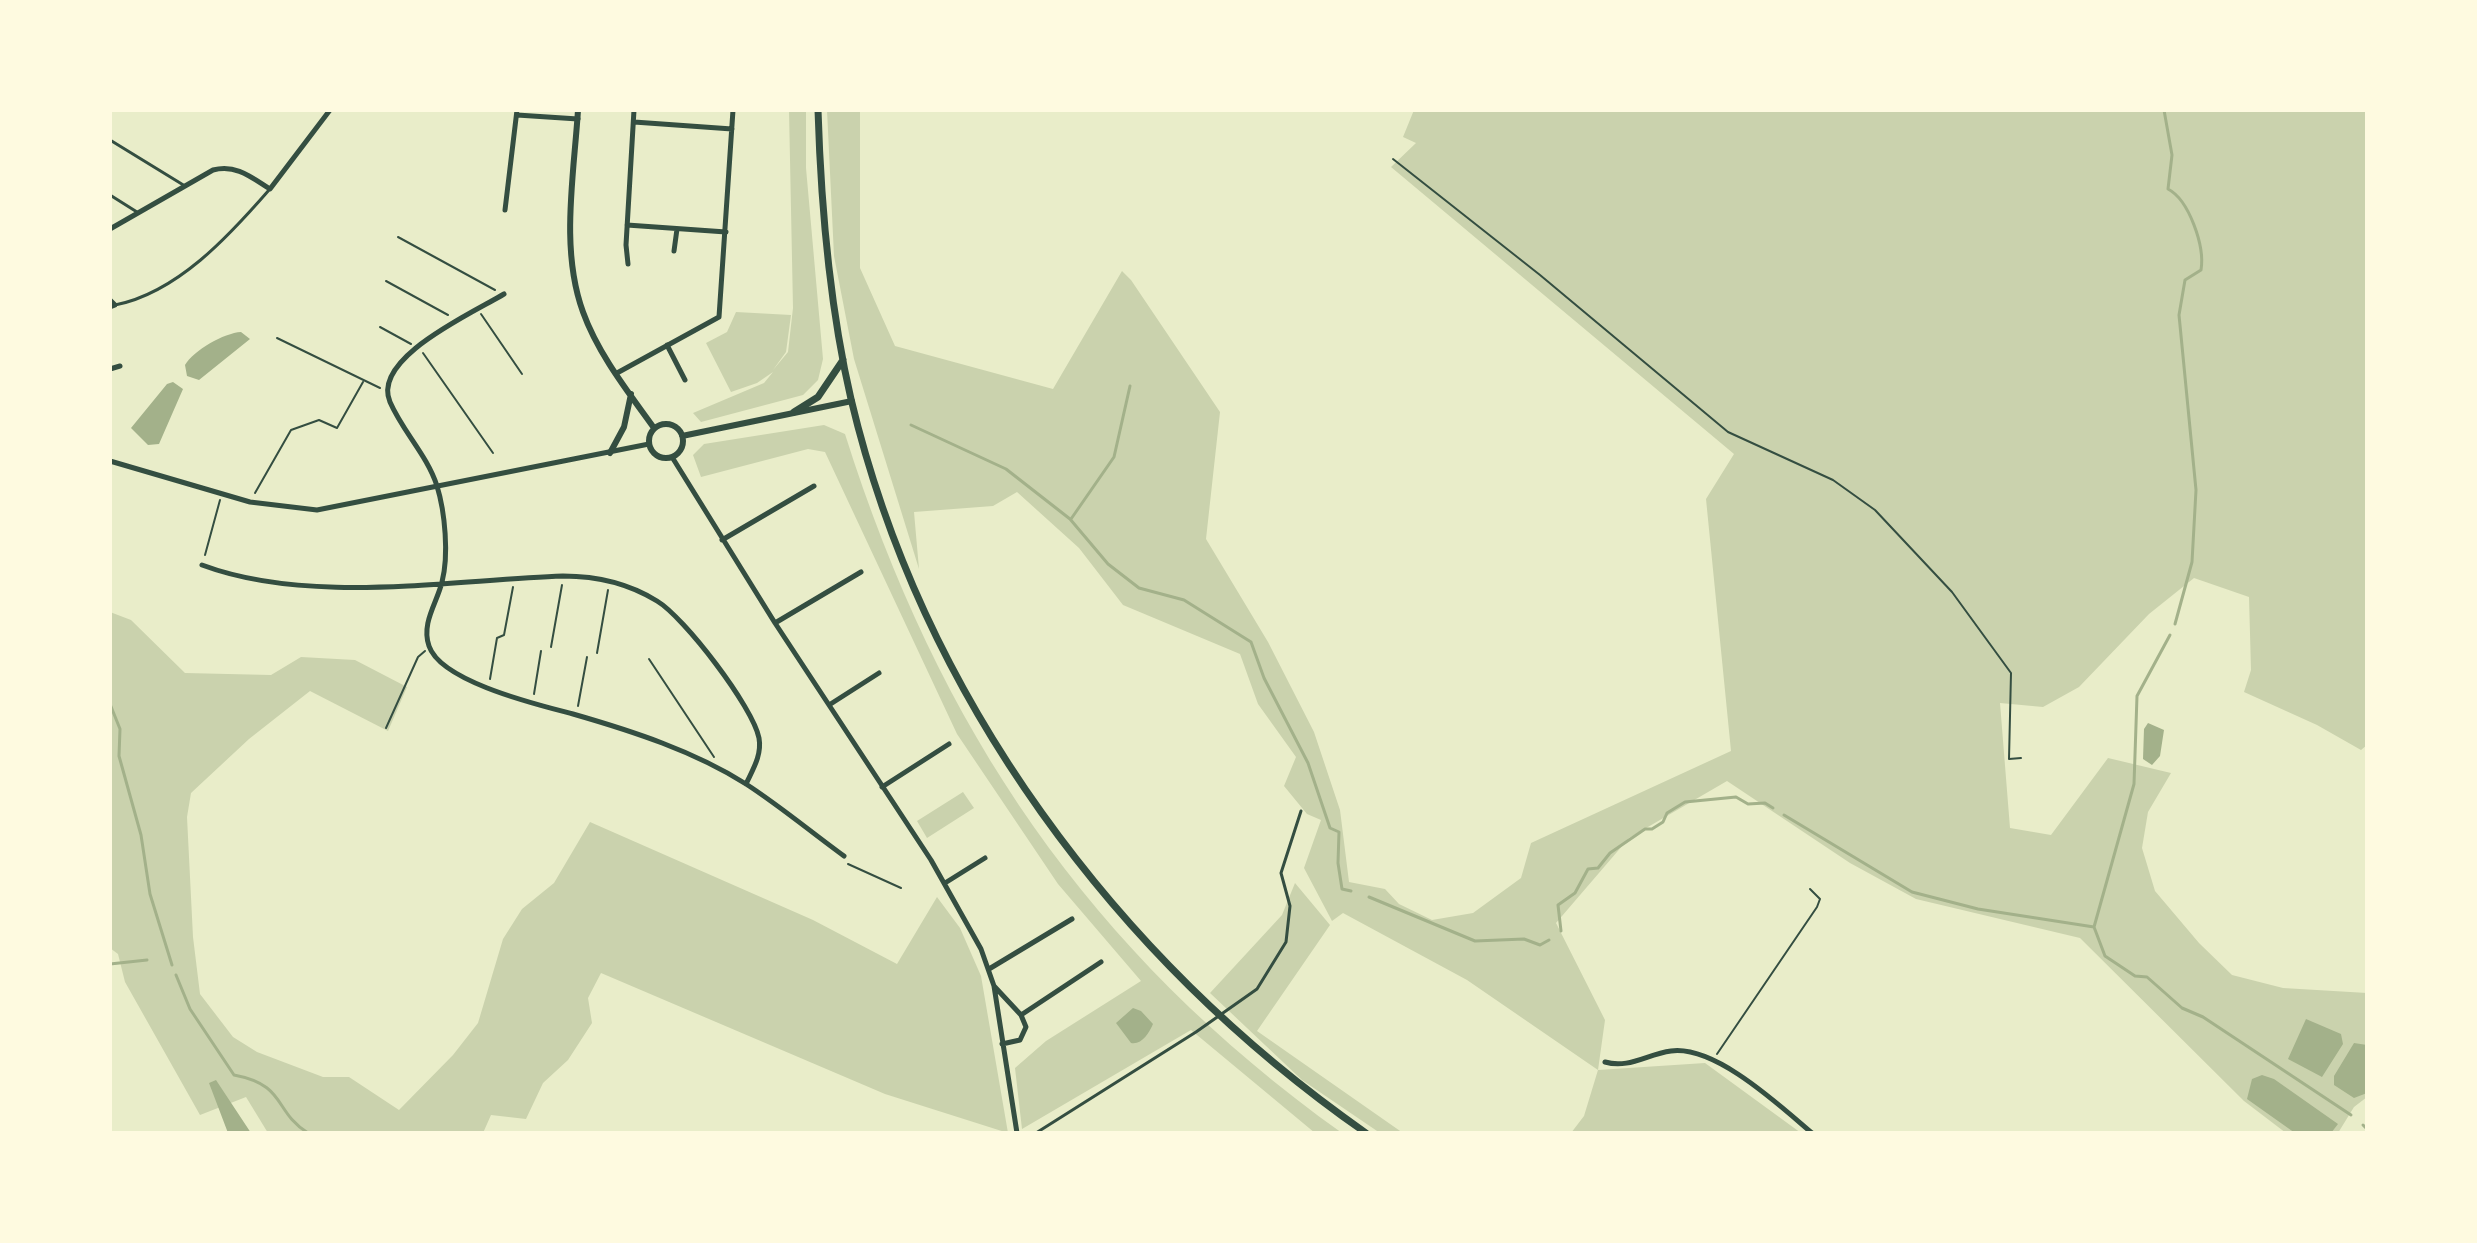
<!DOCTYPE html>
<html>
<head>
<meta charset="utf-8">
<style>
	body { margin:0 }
	#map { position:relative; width:2477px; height:1243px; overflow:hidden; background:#e9edc9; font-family:Ubuntu,sans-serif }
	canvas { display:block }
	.frame { position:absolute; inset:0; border:112px solid #fefae0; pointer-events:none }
</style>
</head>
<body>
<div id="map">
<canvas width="2477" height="1243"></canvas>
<div class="frame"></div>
</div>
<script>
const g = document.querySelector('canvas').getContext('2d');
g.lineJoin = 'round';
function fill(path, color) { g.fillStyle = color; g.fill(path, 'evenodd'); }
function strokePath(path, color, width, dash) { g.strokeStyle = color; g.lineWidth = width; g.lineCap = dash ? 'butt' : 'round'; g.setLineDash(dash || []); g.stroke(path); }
fill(new Path2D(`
	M789 110H806V168L823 359 818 380 803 395 701 422 693 413 764 383 773 372 757 383 731 392 706 343 727 332 736 312 791 315 786 352 773 370 788 352 793 308Z
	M827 110H860V268L895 346 1053 389 1122 271 1131 280 1220 412 1206 539 1268 642 1314 732 1340 810 1349 882 1385 889 1399 904 1432 920 1473 913 1521 878 1531 843 1731 751 1706 499 1734 454 1391 167 1416 143 1403 137 1414 110H2367V745L2361 750 2317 725 2244 692 2251 670 2249 597 2194 578 2149 614 2079 687 2043 707 2000 703 2010 828 2051 835 2108 758 2171 773 2148 812 2142 848 2155 891 2199 943 2232 975 2283 988 2367 993V1097L2354 1107 2338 1133H2286L2244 1101 2080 938 1916 899 1850 863 1727 781 1629 838 1556 923 1605 1020 1598 1070 1705 1063 1801 1133H1571L1584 1116 1598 1070 1467 980 1343 913 1332 921 1304 868 1321 820 1307 814 1284 786 1296 757 1258 704 1240 654 1123 605 1079 548 1017 492 993 506 914 512 919 569 854 359 834 256Z
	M824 425 845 434C938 729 1089 952 1342 1133H1315L1191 1030 1022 1129 1015 1068 1046 1041 1141 981 1058 884 957 734 825 452 808 449 701 477 693 455 704 444Z
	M110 612 131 620 185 673 271 675 301 657 355 660 407 687 388 731 310 691 249 739 191 793 187 817 193 937 200 994 233 1037 257 1052 323 1077H349L399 1110 453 1055 478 1023 503 939 522 909 554 883 590 822 813 920 897 964 937 897 960 928 981 976 1008 1133 885 1094 601 973 588 998 592 1023 568 1060 543 1083 526 1119 491 1115 483 1133H268L246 1097 200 1115 125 982 118 954 110 948Z
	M963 792 974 808 927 838 917 821Z
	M1295 883 1330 925 1257 1031 1403 1133H1380L1302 1080 1210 993 1282 915Z`), '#cad2ad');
fill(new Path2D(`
	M241 332 250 339 199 380 187 376 185 365C194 350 224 333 241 332Z
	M173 382 183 389 159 444 148 445 131 428 167 384Z
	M2148 723 2164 730 2160 756 2152 765 2143 759 2144 729Z
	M1133 1008 1141 1011 1153 1024C1149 1033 1142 1045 1131 1043L1116 1023Z
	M2306 1019 2341 1034 2343 1044 2322 1077 2288 1059Z
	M2354 1043 2367 1045V1093L2354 1098 2334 1085V1076Z
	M2262 1075 2274 1079 2338 1124 2331 1133H2295L2247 1099 2252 1079Z
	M216 1080 251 1133H228L209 1083Z`), '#a3b18a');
strokePath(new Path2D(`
	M2164 110 2172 155 2168 189C2189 200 2205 246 2201 270L2185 280 2179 315 2196 490 2192 562 2175 624
	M911 425 1006 469 1070 519 1108 564 1139 588 1184 600 1251 642 1264 678 1308 763 1330 828 1339 832 1338 863 1342 889 1351 891
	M1071 519 1114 457 1130 386
	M2170 635 2137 696 2134 784 2094 927 2105 956 2135 976 2147 977 2182 1008 2203 1017 2351 1115
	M110 704 120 729 119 756 141 835 150 894 172 965
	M1784 815 1912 892 1978 909 2094 927
	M1369 897 1475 941 1524 939 1540 945 1549 940
	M1561 931 1558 905 1575 893 1588 869 1598 868 1610 853 1645 829H1652L1663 822 1667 813 1685 802 1736 797 1748 804 1765 803 1773 808
	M110 964 147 960
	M176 975 190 1009 234 1075C287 1085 273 1111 308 1133
	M2363 1125 2367 1129`), '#a3b18a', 3);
strokePath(new Path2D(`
	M1393 159 1540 275 1728 432 1833 480 1875 510 1952 592 2011 673 2009 759 2021 758
	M398 237 495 290
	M386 281 448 315
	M481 314 522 374
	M380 327 411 344
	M277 338 380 388
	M423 353 493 453
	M255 493 291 430 319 420 337 428 363 382
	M205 555 220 500
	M551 647 562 585
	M597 653 608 590
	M649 659 714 757
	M490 679 497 638 504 635 513 587
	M534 694 541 651
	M578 706 587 657
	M386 728 418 657 425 651
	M848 864 901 888
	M1717 1054 1817 907 1820 899 1810 889`), '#344e41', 2);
strokePath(new Path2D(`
	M110 140 185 186
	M110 195 137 212
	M115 305C177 293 229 236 269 190
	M1036 1133 1196 1032 1257 989 1286 942 1290 906 1281 873 1301 811`), '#344e41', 3);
strokePath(new Path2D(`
	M517 115 578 119
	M634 122 732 129
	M505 210 517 110
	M627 225 726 232
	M110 229 213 170C236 164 251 177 270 189L330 110
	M674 251 677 229
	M628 264 626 245 634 110
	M504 294C473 313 371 358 390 402 403 432 427 455 437 486 445 512 449 555 442 582 437 603 421 623 429 646 441 682 539 705 573 714 632 731 694 751 746 784 780 806 811 832 844 856
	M110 300 115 305 110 307
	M667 345 685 380
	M110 369 120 366
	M617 373 719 317 733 110
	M672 457 775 623 931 860 981 949 994 986 1017 1133
	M110 461 250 502 317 510 649 444
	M722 540 814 486
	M202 565C309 605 449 580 563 576 597 576 628 583 657 601 684 617 753 707 759 738 762 755 753 769 746 784
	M775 623 861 572
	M829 705 879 673
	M882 787 949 744
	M945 883 985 858
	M989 969 1072 919
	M994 986 1021 1015 1026 1027 1020 1040 1002 1044
	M1021 1015 1101 962
	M1605 1062C1629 1069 1647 1054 1671 1051 1715 1045 1779 1105 1812 1133`), '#344e41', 5);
strokePath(new Path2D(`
	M578 110C574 175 560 249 583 312 598 354 629 393 654 428
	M649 441a17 17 0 1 1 34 0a17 17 0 1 1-34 0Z
	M682 436 852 401
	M610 453 624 427 631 394`), '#344e41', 6);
strokePath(new Path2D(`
	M818 110C821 207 829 304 851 399 922 698 1117 959 1366 1133
	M794 412 818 397 843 360`), '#344e41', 7);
</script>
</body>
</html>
